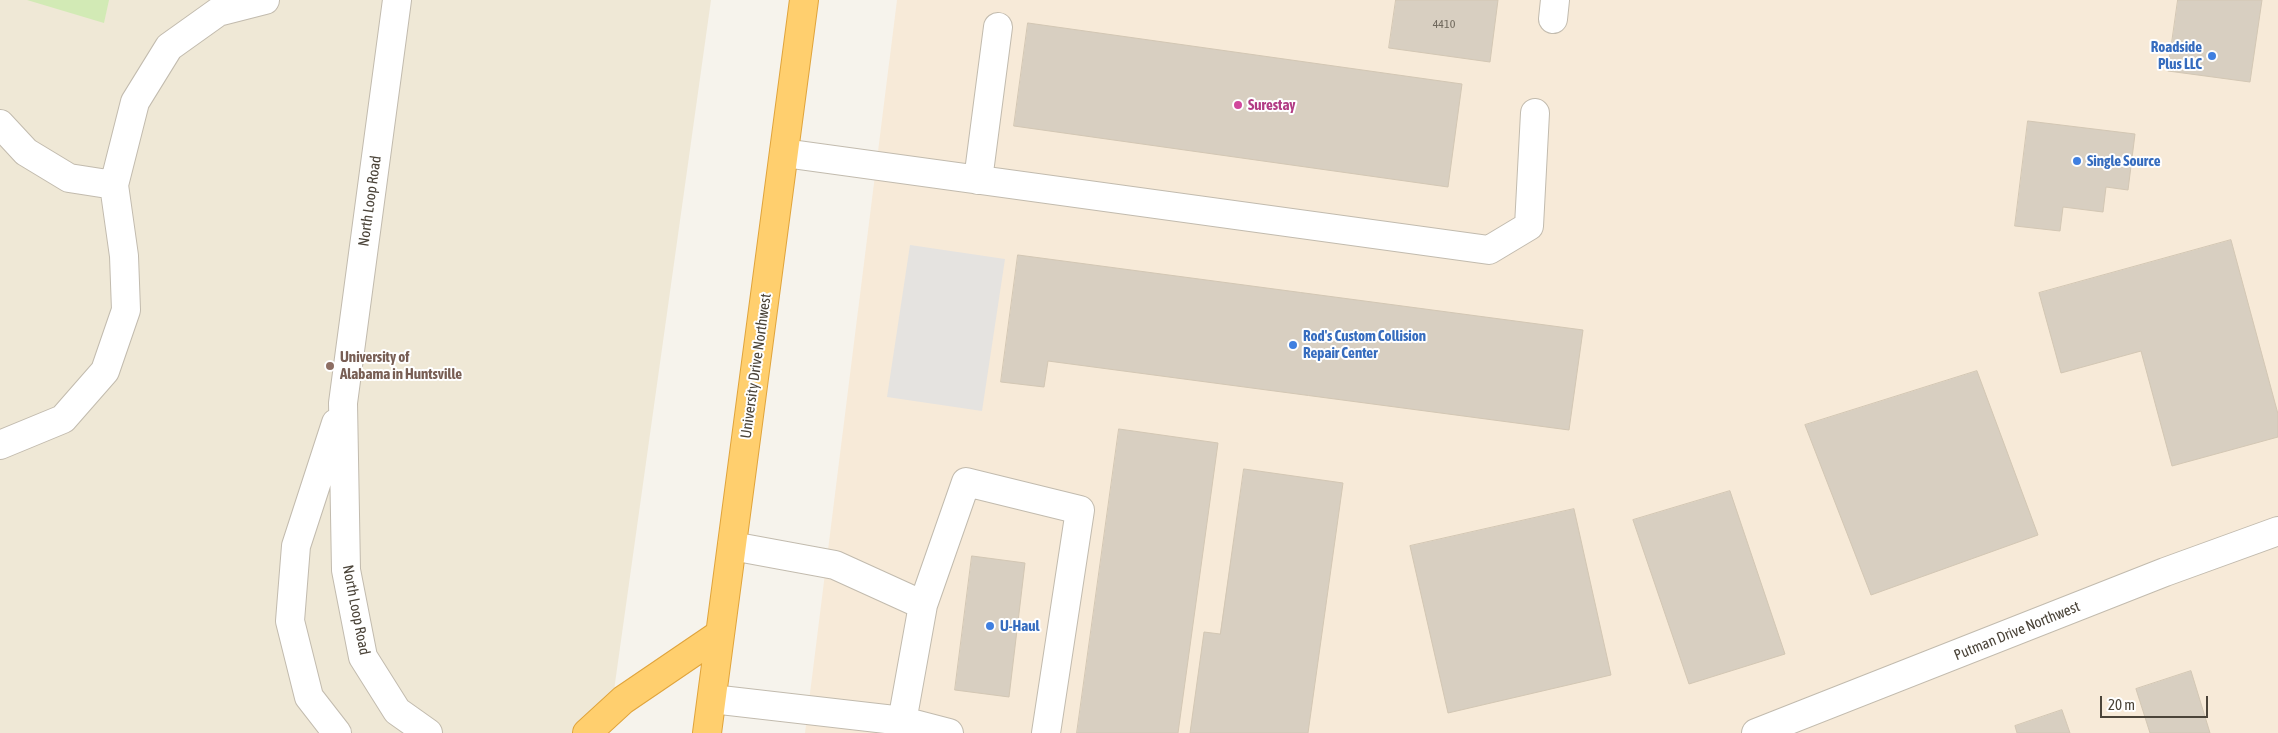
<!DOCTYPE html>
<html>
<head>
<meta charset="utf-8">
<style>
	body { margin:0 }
	#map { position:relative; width:2278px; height:733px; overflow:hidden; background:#f6f3ec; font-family:"Asap Condensed",sans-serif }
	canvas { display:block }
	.scale { position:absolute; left:2100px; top:696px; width:108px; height:22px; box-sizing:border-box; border:2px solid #4b4439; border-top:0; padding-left:6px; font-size:15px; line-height:18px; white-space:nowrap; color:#4b4439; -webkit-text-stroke:4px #fff; paint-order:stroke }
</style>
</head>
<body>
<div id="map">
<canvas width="2278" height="733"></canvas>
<div class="scale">20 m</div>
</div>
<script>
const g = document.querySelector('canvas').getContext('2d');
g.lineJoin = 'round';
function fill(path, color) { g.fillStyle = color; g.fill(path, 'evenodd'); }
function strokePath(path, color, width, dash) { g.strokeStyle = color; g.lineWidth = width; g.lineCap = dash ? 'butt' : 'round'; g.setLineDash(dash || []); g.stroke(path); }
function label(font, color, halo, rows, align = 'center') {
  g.font = font + ' "Asap Condensed",sans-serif'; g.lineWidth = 4; g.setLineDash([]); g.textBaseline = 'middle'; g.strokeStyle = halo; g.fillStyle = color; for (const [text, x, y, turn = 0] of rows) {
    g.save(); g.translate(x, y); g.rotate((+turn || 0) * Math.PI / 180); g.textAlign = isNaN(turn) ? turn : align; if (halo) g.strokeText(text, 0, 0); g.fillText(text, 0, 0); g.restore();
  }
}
fill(new Path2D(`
	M897 0H2278V733H805Z`), '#f7ead8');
fill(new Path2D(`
	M0 0H711L608 733H0Z`), '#efe8d6');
fill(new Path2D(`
	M27 0H109L104 23Z`), '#d2eab5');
fill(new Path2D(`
	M910 245 1005 259 982 411 887 397Z`), '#e5e3e0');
const building = new Path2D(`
	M1396 0H1498L1490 62 1389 48Z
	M2178 0H2262L2250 82 2168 71Z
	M1028 23 1462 84 1448 187 1014 126Z
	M2028 121 2135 134 2128 190 2106 187 2103 212 2063 207 2060 231 2015 226Z
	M2231 240 2278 414V437L2172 466 2141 351 2061 373 2039 293Z
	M1018 255 1583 330 1569 430 1048 361 1044 387 1001 382Z
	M1977 371 2038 535 1871 595 1805 425Z
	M1119 429 1218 443 1178 733H1077Z
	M1244 469 1343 483 1308 733H1190L1204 632 1220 634Z
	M1730 491 1785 654 1689 684 1633 520Z
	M1574 509 1611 675 1448 713 1410 546Z
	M972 556 1025 563 1009 697 955 690Z
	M2191 671 2210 733H2150L2136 689Z
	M2062 710 2070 733H2017L2015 726Z`);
fill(building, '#d8cfc1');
strokePath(building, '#d3c7b4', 1);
const minor = new Path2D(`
	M397 0 343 403 346 570 363 657 397 711 428 733
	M1553 19 1555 0
	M0 124 26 152 69 178 114 185
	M784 153 1489 250 1529 226 1535 113
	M978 180 998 27
	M336 423 296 546 290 621 309 697 337 733
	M0 445 63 419 105 371 126 310 124 256 114 185 135 102 169 47 218 12 265 0
	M732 546 835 565 923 605 900 733
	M923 605 966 482 1080 510 1046 733
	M712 699 903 721 949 733
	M1756 733 2165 572 2278 531`);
const highway = new Path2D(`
	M587 733 623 700 720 634
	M707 733 804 0`);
strokePath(minor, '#c2bbae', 30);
strokePath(highway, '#e0a43c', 30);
strokePath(minor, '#fff', 28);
strokePath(highway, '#ffcf6e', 28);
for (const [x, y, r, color] of [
	[2212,56,5,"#3f7fe0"],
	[1238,105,5,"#d1479c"],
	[2077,161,5,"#3f7fe0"],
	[1293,345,5,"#3f7fe0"],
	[330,366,5,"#8d6e63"],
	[990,626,5,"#3f7fe0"]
]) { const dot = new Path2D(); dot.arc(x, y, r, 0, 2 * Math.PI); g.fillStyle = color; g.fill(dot); strokePath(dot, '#fff', 2); }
label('12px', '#6e675b', null, [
	["4410",1444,24]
]);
label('bold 15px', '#366cbe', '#fff', [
	["Roadside",2202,47,"right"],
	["Plus LLC",2202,64,"right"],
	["Single Source",2087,161],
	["Rod's Custom Collision",1303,336],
	["Repair Center",1303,353],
	["U-Haul",1000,626]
], 'left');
label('bold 15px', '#b23c85', '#fff', [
	["Surestay",1248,105]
], 'left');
label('15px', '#4b4439', '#fff', [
	["North Loop Road",370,201,-82],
	["University Drive Northwest",756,366,-82],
	["North Loop Road",356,610,79],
	["Putman Drive Northwest",2017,631,-22]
]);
label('bold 15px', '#785e54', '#fff', [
	["University of",340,357],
	["Alabama in Huntsville",340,374]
], 'left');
</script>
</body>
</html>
